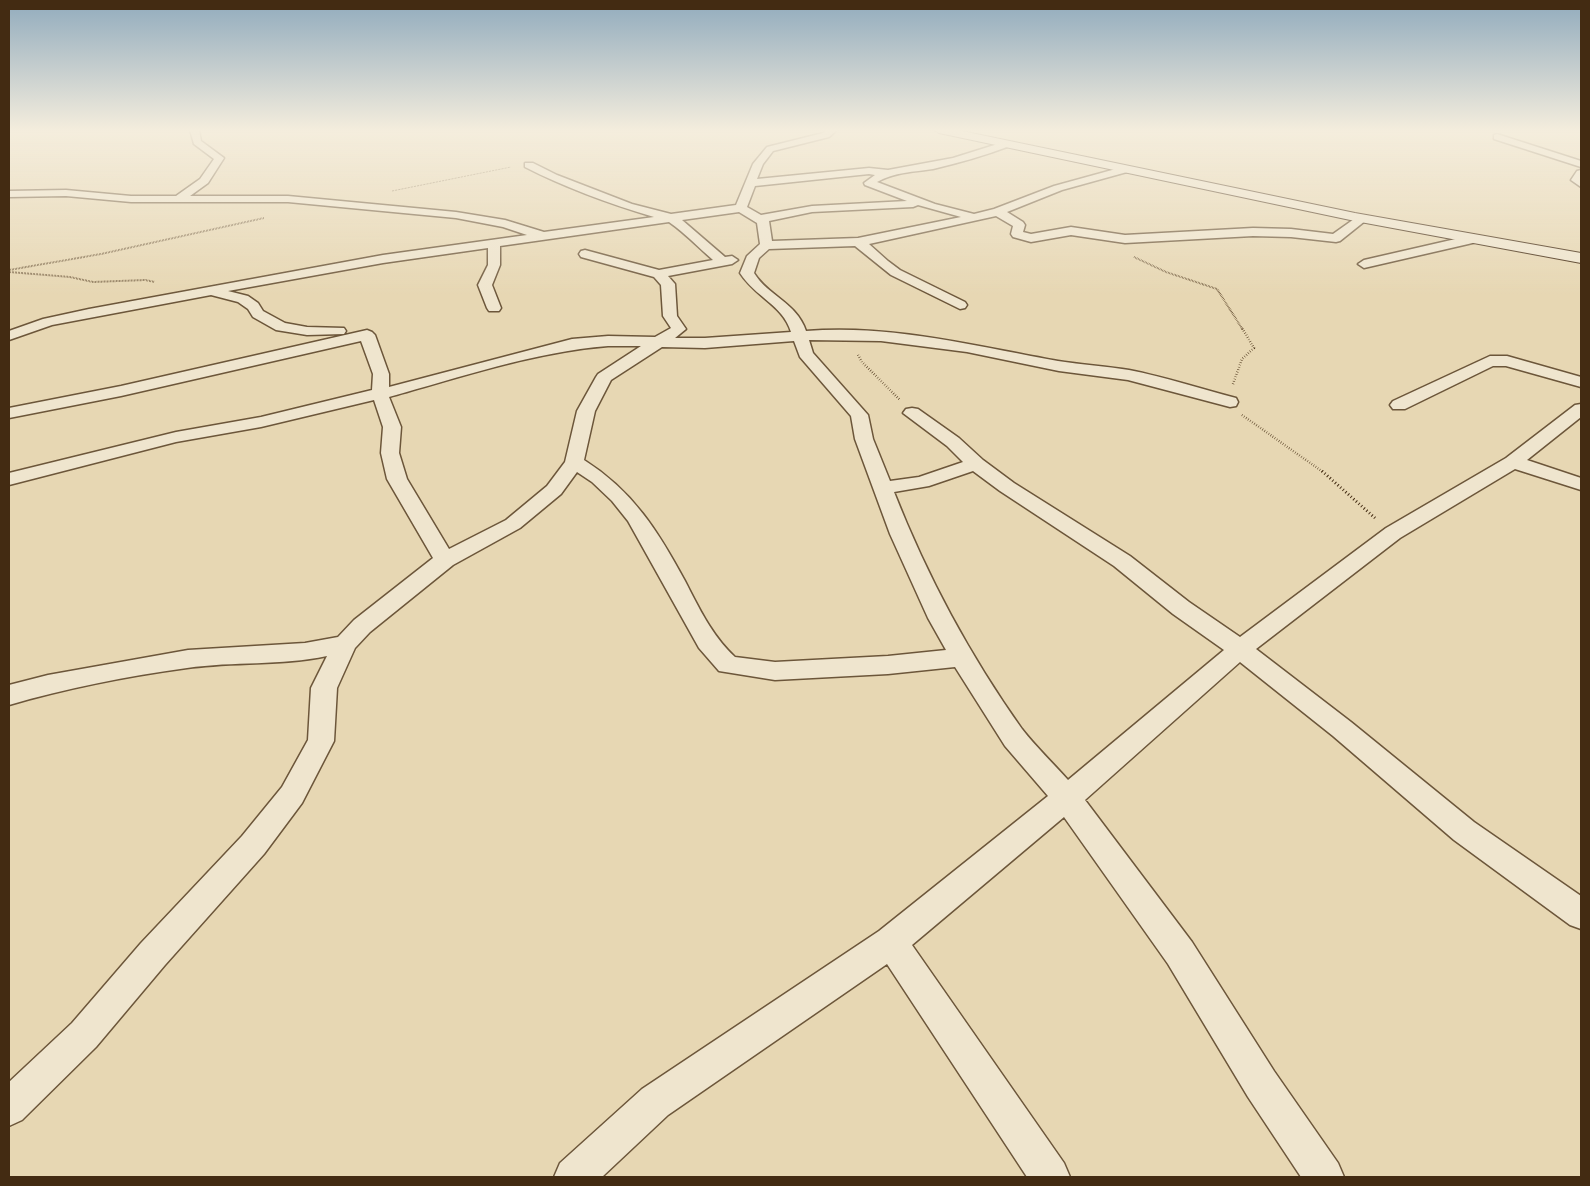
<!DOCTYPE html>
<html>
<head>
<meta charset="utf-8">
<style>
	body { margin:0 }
	#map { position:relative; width:1590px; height:1186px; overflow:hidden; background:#e7d7b3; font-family:"IM FELL Double Pica",serif }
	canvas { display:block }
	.frame { position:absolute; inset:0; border:10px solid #432b12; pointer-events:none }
</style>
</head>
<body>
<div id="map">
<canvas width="1590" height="1186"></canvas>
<div class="frame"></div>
</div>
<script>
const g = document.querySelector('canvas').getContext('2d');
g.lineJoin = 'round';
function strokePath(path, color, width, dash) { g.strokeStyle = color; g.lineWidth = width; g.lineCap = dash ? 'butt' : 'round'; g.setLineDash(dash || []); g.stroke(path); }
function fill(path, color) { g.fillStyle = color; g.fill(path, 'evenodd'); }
const street = new Path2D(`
	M190 130H199L201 141 224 158 208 183 190 196H288L456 212 505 220 544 232 654 217C610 204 566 188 525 167V163H533L557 175 632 204 671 214 736 205 753 164 767 147 823 133 826 130H837L829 137 773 151 763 164 757 179 869 168 888 170 953 158 1004 142 1007 143V147C983 156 958 163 933 169 914 172 894 172 877 182L935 204 974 214 994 209 1054 186 1123 167 1128 170 1127 172 1062 190 1007 212 1023 222 1025 225 1023 232 1031 234 1071 227 1125 235 1253 228 1291 229 1333 234 1357 217H1365L1367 219 1365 221 1340 241 1336 242 1291 237 1253 236 1125 243 1071 235 1031 242 1013 237 1011 234 1013 226 996 216 869 244 888 261 900 270 965 302 967 305 965 308 960 309 891 275 855 246 769 249 759 258 754 273C768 296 796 302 806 331 891 324 975 346 1058 361 1082 365 1106 366 1129 370 1165 377 1201 389 1236 398L1238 402 1236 406 1230 407 1128 380 1059 371 967 352 881 341 809 340 813 353 868 415 873 439 890 481 919 477 963 462 947 446 903 413 906 409 912 408 918 409 959 438 983 460 1014 483 1130 556 1189 602 1240 637 1386 528 1506 458 1575 405 1581 404V417L1527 460 1581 478V490L1515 469 1400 538 1256 649 1351 722 1474 822 1581 896V929L1570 925 1454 840 1333 736 1240 662 1085 800 1192 942 1274 1071 1338 1163 1344 1177H1301L1248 1097 1168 964 1064 817 912 945 1064 1163 1070 1177H1027L887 964 668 1115 602 1177H554L560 1163 642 1089 879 931 1048 796 1005 746 955 667 888 674 775 680 719 671 699 648 628 521 612 501 592 482 577 472 561 494 520 528 453 565 370 632 355 648 337 688 334 741 302 803 264 854 165 965 96 1047 22 1120 9 1126V1082L72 1023 141 943 242 836 282 787 308 740 311 688 327 656C281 666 234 661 187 668 128 676 67 688 9 705V685L48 675 188 650 305 643 338 637 354 620 433 558 387 479 381 453 383 427 374 400 261 427 176 442 9 485V473L176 432 261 417 372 390 373 374 361 341 121 396 9 418V408L121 386 367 330 372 332 375 335 389 374V387L572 339 608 336 655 337 671 328 663 316 661 285 654 277 581 257 579 254 581 251 585 250 659 270 713 260C698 247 685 233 669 222L500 246V265L492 285 501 308 499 311H489L487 308 478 285 488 265V248L383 263 228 291 248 296 258 303 263 311 285 323 307 327 344 328 346 331 344 334 307 335 276 330 253 317 248 309 238 302 211 295 52 325 9 340V331L43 319 89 309 383 255 527 235 503 227 456 218 288 202H131L66 196 9 197V191L66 190 131 196H176L200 179 214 159 194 144ZM869 174 875 175 864 183 865 185 907 201 812 206 761 215 747 207 755 186ZM918 205 961 217 858 238 772 241 769 221 812 212 913 207ZM739 212 757 223 760 244 747 256 740 273C755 297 783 305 791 332L705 338H675L686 329 677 316 675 284 668 276 732 264 738 260 732 256 725 257 682 220ZM794 341 800 357 851 416 855 439 890 534 928 618 946 650 888 656 775 662 735 657C712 636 699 608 685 581 658 531 633 491 584 460L595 411 611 380 662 347 705 348ZM608 346H641L598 374 596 377 577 411 565 462 547 486 506 520 449 549 407 479 399 453 401 427 389 397C461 377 534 352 608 346ZM973 471 1000 491 1114 566 1173 614 1224 650 1068 780C1053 763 1036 747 1022 729 970 656 927 576 894 492L929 486Z
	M1497 134 1581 161V167L1494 139V135Z
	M1581 170V187L1571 180 1577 171Z
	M1473 235 1477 236 1479 239 1477 242 1364 268 1358 264 1364 260Z
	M1490 356H1507L1581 377V387L1506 366H1493L1405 409H1393L1390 405 1393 401Z`);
const secondary = new Path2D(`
	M934 130H957L1355 213 1581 253V263L1355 221 939 133Z`);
strokePath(street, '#6c563a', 3);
strokePath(secondary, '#432b12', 2);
strokePath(new Path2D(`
	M392 191 511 167`), '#432b12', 1, [0.5, 1]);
strokePath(new Path2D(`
	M1134 257 1166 272 1217 289 1243 330
	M9 270 101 254 264 218
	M9 272 70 277 93 282 145 280 155 282`), '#432b12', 2, [0.5, 1]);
strokePath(new Path2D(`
	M858 355 862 362 900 400
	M1233 384 1242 359 1254 348 1242 328
	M1242 415 1323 472`), '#432b12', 2.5, [0.5, 2]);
strokePath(new Path2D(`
	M1322 471 1375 518`), '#432b12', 3, [1, 2.5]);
fill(street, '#efe5ce');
fill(secondary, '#efe5ce');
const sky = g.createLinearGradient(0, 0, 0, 296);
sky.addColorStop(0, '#91abbd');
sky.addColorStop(0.44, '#f4eddd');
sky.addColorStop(1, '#f4eddd00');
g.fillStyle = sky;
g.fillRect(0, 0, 1590, 296);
</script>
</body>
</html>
